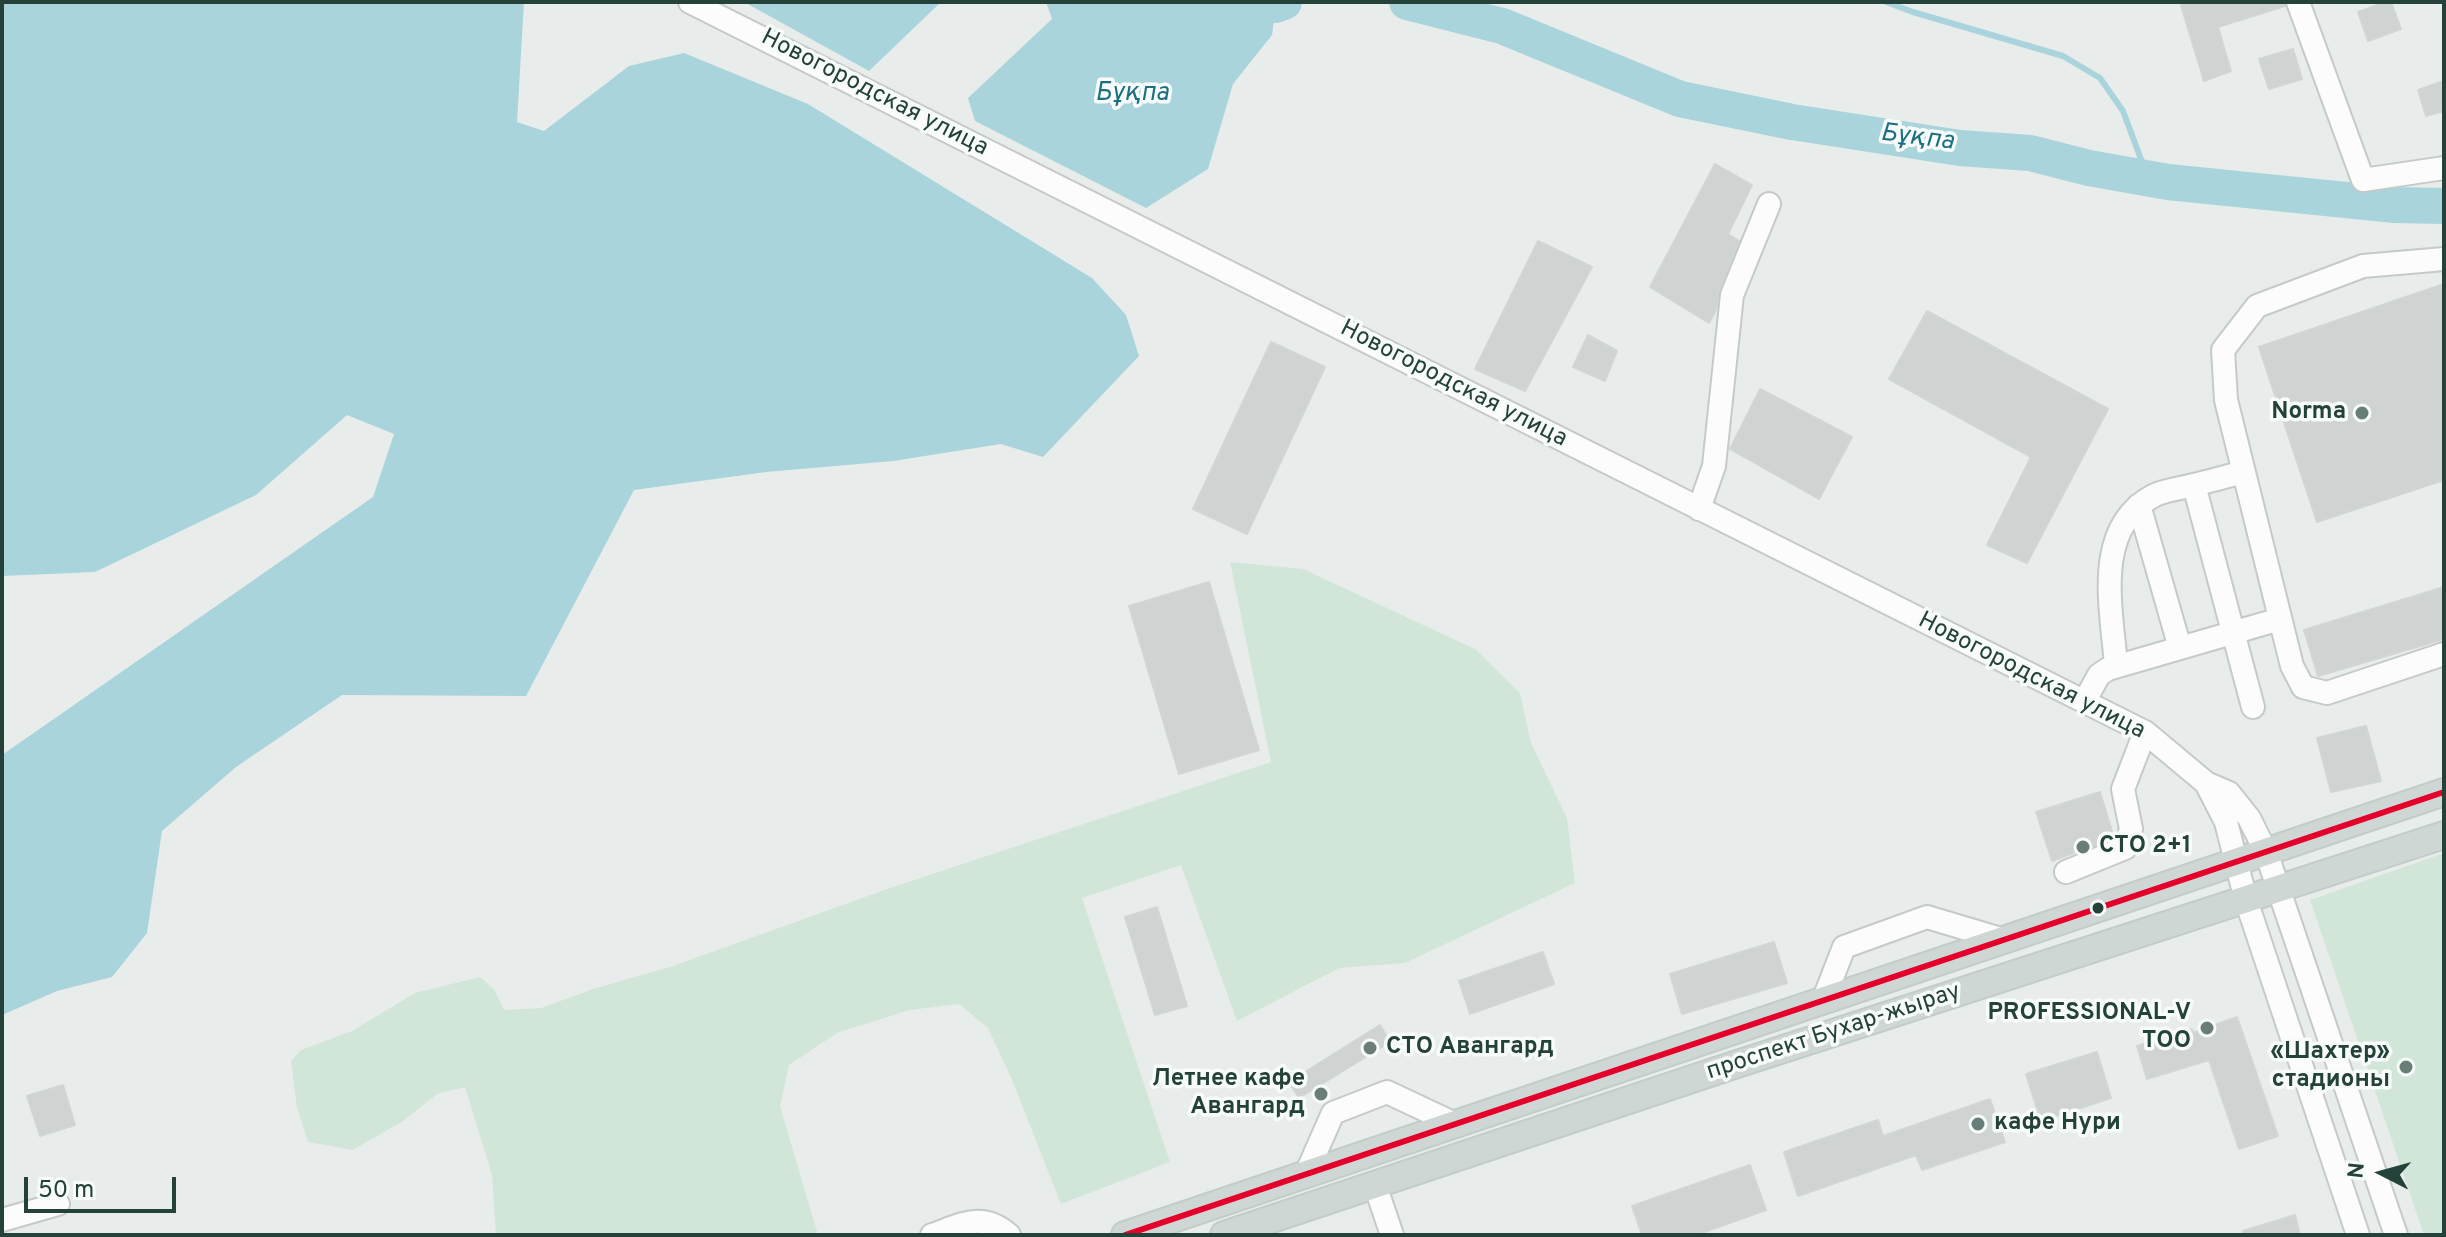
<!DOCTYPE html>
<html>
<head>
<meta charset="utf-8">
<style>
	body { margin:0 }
	#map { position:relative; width:2446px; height:1237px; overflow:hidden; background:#e8edeb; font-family:Overpass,sans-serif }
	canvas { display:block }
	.frame { position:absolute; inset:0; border:4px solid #24423a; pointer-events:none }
	.north { position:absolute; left:2342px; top:1133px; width:80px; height:80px; -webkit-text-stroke:6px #f7fbf9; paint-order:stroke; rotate:276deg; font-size:22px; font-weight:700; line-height:32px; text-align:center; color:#24423a }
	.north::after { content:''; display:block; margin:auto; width:28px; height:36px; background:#24423a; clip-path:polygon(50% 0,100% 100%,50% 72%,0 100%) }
	.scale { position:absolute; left:24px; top:1177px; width:152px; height:36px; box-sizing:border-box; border:4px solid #24423a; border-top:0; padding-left:10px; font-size:24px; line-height:28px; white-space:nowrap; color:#24423a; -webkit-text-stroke:6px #f7fbf9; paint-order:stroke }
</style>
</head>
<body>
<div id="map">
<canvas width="2446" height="1237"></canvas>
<div class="frame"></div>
<div class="north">N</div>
<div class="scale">50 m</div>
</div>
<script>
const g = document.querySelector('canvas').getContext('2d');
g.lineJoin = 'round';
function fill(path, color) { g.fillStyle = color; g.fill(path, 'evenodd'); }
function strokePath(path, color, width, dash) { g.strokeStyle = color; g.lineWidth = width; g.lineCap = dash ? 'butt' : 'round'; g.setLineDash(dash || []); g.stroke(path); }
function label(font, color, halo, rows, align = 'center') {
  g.font = font + ' Overpass,sans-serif'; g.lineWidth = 7; g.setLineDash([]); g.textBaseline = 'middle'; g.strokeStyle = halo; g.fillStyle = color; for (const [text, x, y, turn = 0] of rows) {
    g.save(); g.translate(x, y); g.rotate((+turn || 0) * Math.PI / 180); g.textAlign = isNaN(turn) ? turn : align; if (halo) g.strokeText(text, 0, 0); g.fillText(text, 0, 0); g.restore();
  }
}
fill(new Path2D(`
	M1230 562 1303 569 1475 649 1520 693 1531 743 1567 818 1575 883 1405 963 1339 968 1237 1021 1181 865 1082 898 1170 1162 1061 1204 1012 1080 988 1028 959 1004 909 1010 837 1033 789 1065 780 1106 818 1235H496L492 1175 465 1087 437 1094 403 1121 353 1150 308 1142 297 1108 291 1061 301 1050 352 1031 415 993 480 977 494 989 504 1010 541 1008 593 989 673 966 890 888 1271 762Z
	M2444 853V1235H2424L2310 900Z`), '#d1e6d8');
fill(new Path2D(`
	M2 2H524L517 122 544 131 629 66 684 53 808 104 1092 278 1126 315 1139 356 1043 457 1001 444 893 461 766 472 634 490 526 696 342 695 236 767 162 831 147 933 112 977 57 991 2 1015V755L373 497 394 434 347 415 256 495 95 572 2 576Z
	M744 2H941L869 71Z
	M1046 2H1274L1276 5 1272 35 1233 84 1208 169 1146 208 975 121 968 98 1052 19Z`), '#a9d4db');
strokePath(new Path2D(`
	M1886 2 1913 12 2063 56 2100 78 2123 111 2148 178`), '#a9d4db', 6);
strokePath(new Path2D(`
	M1407 2 1502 26 1680 99 1792 122 1960 148 2030 153 2089 168 2168 182 2395 205 2444 206
	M1276 5 1284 2`), '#a9d4db', 36);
const building = new Path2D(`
	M2180 2H2284L2285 6 2218 27 2231 71 2204 81Z
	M2386 2H2391L2401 29 2368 41 2358 12Z
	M2293 49 2302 79 2269 89 2259 59Z
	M2444 81V111L2426 116 2418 90Z
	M1715 164 1752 185 1728 234 1739 241 1719 290 1716 310 1709 323 1650 287Z
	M1538 241 1592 267 1525 391 1475 369Z
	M2444 284V480L2317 522 2259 347Z
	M1927 311 2108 409 2027 563 1987 545 2031 457 1889 379Z
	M1588 335 1617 351 1605 381 1573 367Z
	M1271 342 1325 367 1247 534 1193 509Z
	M1760 389 1852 437 1819 499 1730 449Z
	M1209 582 1259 750 1179 774 1129 606Z
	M2444 587V639L2318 676 2304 630Z
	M2366 726 2381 781 2331 792 2317 738Z
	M2100 792 2114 838 2052 861 2036 812Z
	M1157 907 1187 1006 1155 1015 1125 917Z
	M1774 942 1787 983 1682 1014 1670 974Z
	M1543 952 1554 984 1470 1014 1459 981Z
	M2237 1017 2278 1136 2239 1149 2209 1060 2147 1079 2137 1046 2192 1029 2193 1033Z
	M1380 1025 1390 1042 1299 1098 1289 1082Z
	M2097 1052 2111 1098 2041 1121 2026 1074Z
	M63 1085 75 1125 40 1136 27 1096Z
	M1990 1099 2005 1142 1922 1170 1916 1155 1798 1196 1784 1152 1878 1120 1883 1136Z
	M1750 1165 1766 1210 1696 1235H1642L1632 1206Z
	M2295 1215 2300 1235H2243V1231Z`);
fill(building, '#cfd4d2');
strokePath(building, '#d1d6d4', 2);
const minor = new Path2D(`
	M690 2 2145 732 2206 783 2229 793 2249 818 2266 852 2396 1235
	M2298 2 2363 180 2444 168
	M2444 259 2363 266 2257 306 2223 350 2226 400 2292 666 2303 687 2327 693 2444 654
	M2194 485 2253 707
	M2139 505 2180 648
	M1699 509 1714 466 1732 295 1769 204
	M2116 666C2112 610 2092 529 2153 496 2164 490 2178 489 2189 486 2207 482 2225 477 2243 472
	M2084 702 2099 675 2108 669 2280 619
	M2206 783 2226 822 2246 900 2358 1235
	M2066 872 2125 848 2131 829 2123 789 2145 732
	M1823 1001 1844 947 1927 917 2004 940
	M1306 1174 1333 1113 1387 1092 1455 1124
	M1375 1185 1392 1235
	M2 1220 58 1204
	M932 1235C961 1225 982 1211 1009 1235`);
const major = new Path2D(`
	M1125 1235 2444 792
	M1224 1235 1728 1067 2444 835`);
strokePath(minor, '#c5cac8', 26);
strokePath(major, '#c3ccc9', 30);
strokePath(minor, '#fcfcfc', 22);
strokePath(major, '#cfd7d5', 26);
strokePath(new Path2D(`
	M1125 1235 2444 792`), '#e4002b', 6);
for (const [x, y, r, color] of [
	[2362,413,8,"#697e78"],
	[2083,847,8,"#697e78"],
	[2098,908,7,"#24423a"],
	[2207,1028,8,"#697e78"],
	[1370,1048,8,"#697e78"],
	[2406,1067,8,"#697e78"],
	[1321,1094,8,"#697e78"],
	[1978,1124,8,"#697e78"]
]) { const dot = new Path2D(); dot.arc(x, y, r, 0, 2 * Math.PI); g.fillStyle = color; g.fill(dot); strokePath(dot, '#f7fbf9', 3); }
label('24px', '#24423a', '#f7fbf9', [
	["Новогородская улица",874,94,27],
	["Новогородская улица",1453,385,27],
	["Новогородская улица",2031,677,27],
	["проспект Бухар-жырау",1834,1033,-18]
]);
label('bold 24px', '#24423a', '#f7fbf9', [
	["Norma",2346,413],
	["СТО 2+1",2099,847,"left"],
	["PROFESSIONAL-V",2191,1014],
	["ТОО",2191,1042],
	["СТО Авангард",1386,1048,"left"],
	["«Шахтер»",2390,1053],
	["стадионы",2390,1081],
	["Летнее кафе",1305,1080],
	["Авангард",1305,1108],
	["кафе Нури",1994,1124,"left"]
], 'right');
label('italic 26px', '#1c6f80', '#f7fbf9', [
	["Бұқпа",1132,95],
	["Бұқпа",1917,139,7]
]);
</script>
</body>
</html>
